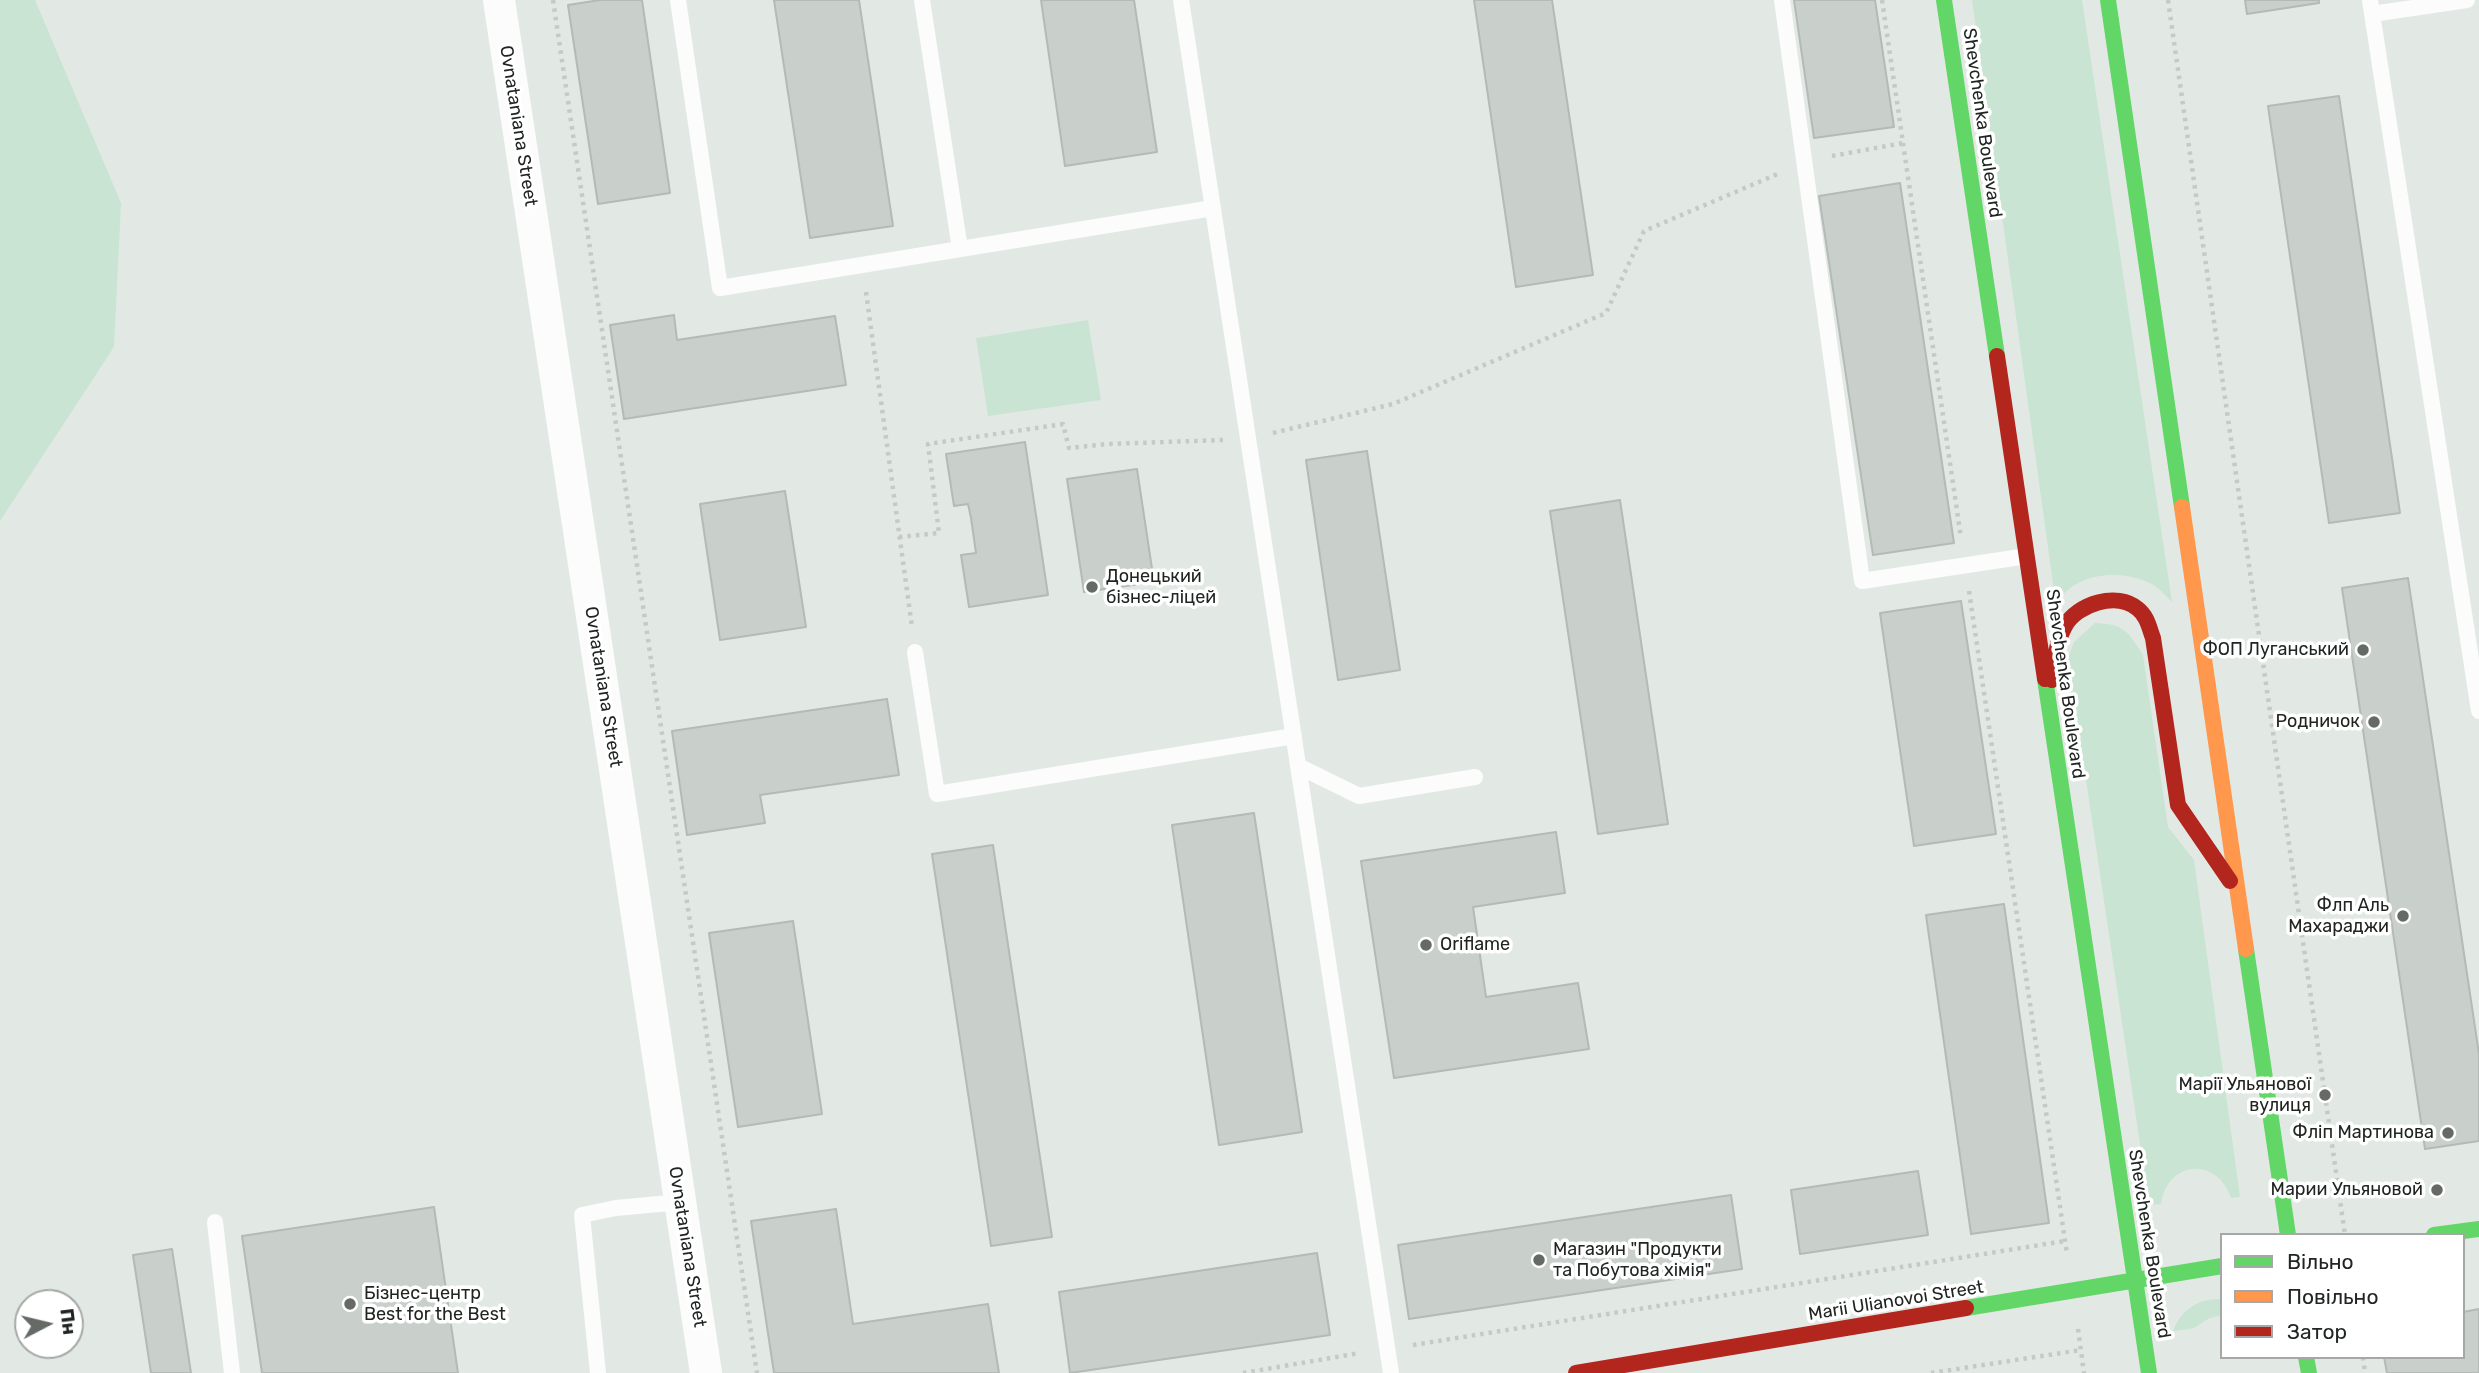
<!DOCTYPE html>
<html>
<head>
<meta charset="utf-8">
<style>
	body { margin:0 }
	#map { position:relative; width:2479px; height:1373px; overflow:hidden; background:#e2e9e4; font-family:Rubik,sans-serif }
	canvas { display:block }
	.legend { position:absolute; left:2220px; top:1233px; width:245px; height:126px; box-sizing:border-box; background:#fff; border:2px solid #a6a8a7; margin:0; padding:9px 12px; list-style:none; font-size:21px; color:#212522 }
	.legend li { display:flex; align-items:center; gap:14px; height:35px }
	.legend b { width:35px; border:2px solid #a6a8a7 }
	.north { position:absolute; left:14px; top:1289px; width:70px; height:70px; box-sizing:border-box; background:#fff; border:2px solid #a6a8a7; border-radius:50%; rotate:83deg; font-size:19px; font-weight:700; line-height:28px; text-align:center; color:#212522 }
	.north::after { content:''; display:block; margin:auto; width:24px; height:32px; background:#656a66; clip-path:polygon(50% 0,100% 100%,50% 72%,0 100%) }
</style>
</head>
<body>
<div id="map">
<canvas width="2479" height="1373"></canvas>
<ul class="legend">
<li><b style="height:9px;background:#63d668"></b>Вільно</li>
<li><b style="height:9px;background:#ff974d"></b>Повільно</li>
<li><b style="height:9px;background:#b3261e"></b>Затор</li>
</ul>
<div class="north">Пн</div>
</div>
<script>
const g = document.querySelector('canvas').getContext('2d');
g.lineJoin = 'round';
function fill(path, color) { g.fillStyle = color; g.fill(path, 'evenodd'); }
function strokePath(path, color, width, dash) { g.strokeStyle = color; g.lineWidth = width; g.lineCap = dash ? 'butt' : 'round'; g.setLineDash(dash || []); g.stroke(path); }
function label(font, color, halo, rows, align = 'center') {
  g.font = font + ' Rubik,sans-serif'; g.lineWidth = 7; g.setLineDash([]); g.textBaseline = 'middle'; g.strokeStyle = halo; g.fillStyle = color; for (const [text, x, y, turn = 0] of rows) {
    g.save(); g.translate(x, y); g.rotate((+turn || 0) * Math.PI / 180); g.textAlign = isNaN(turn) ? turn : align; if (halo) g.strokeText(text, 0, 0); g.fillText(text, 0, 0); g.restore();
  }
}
fill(new Path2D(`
	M0 0H35L121 203 114 347 0 521Z
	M1972 0H2082L2172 602C2166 596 2159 588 2152 584 2120 568 2073 572 2056 605Z
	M1088 320 1101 400 988 416 976 338Z
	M2095 623C2124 624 2128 631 2143 655L2168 827 2194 860 2240 1197 2231 1198C2217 1156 2167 1160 2161 1204L2149 1205 2068 658 2074 642Z
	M2222 1299V1316C2209 1316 2205 1321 2196 1327 2190 1330 2179 1330 2173 1331 2181 1309 2199 1298 2222 1299Z`), '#c9e4d2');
const building = new Path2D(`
	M600 0H642L670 193 598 204 568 5Z
	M774 0H859L893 226 810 238Z
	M1041 0H1134L1157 152 1065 166Z
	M1474 0H1552L1593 275 1516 287Z
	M1794 0H1875L1894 127 1814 138Z
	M2245 0H2319V3L2247 14Z
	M2339 96 2400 513 2329 523 2268 106Z
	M1900 183 1954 543 1873 555 1819 196Z
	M674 315 677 340 835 316 846 385 624 419 610 325Z
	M1025 442 1048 595 969 607 961 555 976 553 971 518 968 504 954 506 946 454Z
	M1367 451 1400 670 1338 680 1306 460Z
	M1137 469 1154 582 1084 592 1067 479Z
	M785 491 806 627 720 640 700 504Z
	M1620 500 1668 824 1598 834 1550 511Z
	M2408 578 2479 1054V1141L2425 1149 2342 588Z
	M1961 601 1996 834 1914 846 1880 613Z
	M887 699 899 775 760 795 765 823 687 835 672 731Z
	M1254 813 1302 1132 1219 1145 1172 825Z
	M1556 832 1565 893 1473 907 1486 997 1578 983 1589 1049 1394 1078 1361 861Z
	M993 845 1052 1237 991 1246 932 854Z
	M2004 904 2049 1223 1971 1234 1926 915Z
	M793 921 822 1114 738 1127 709 933Z
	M1918 1171 1928 1235 1800 1254 1791 1190Z
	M1731 1195 1742 1269 1409 1319 1398 1245Z
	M434 1207 458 1373H262L242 1236Z
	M836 1209 853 1324 988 1304 999 1373H774L751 1221Z
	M172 1249 191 1373H151L133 1255Z
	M1317 1253 1330 1335 1070 1373 1059 1292Z
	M2479 1309V1373H2387L2384 1357H2463V1312Z`);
fill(building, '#c9cfcb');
strokePath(building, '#b4bab6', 2);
strokePath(new Path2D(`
	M553 0 757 1373
	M1882 0 1961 538
	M2168 0 2345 1235
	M1832 156 1903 143
	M866 292 912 627
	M1273 433 1393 404 1606 313 1644 231 1780 173
	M899 537 939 533 928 444 1063 424 1069 448 1107 444 1223 440
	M1969 591 2067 1254
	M2078 1329 2084 1373
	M1413 1345 2065 1241
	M2363 1357 2365 1373
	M1243 1373 1360 1353
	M1931 1373 2081 1350`), '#c6c9c6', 4.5, [3.5, 5]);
strokePath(new Path2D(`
	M678 0 720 288 1213 208
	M922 0 960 249
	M1181 0 1391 1373
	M1782 0 1862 581 2027 556
	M2370 0 2479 711
	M2372 14 2467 0
	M915 652 937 794 1294 736
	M1298 766 1359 796 1475 777
	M215 1222 232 1373
	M598 1373 582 1215 616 1208 680 1202`), '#fbfcfb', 16);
strokePath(new Path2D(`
	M499 0 706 1373`), '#fbfcfb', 32);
strokePath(new Path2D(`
	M1944 0 1997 356
	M2108 0 2182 507
	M2045 679 2149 1373
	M2246 949 2288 1235
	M2434 1235 2479 1229
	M1966 1308 2222 1266
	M2306 1357 2309 1373`), '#63d668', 16);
strokePath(new Path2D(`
	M2182 507 2246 949`), '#ff974d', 16);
strokePath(new Path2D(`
	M1997 356 2045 679
	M2052 680C2055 662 2056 642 2065 626 2077 604 2117 591 2138 609 2147 616 2149 627 2153 638L2178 805 2230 881
	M1576 1373 1966 1308`), '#b3261e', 16);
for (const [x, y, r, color] of [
	[1092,587,7,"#656a66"],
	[2363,650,7,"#656a66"],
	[2374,722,7,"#656a66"],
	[2403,916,7,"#656a66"],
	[1426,945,7,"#656a66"],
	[2325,1095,7,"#656a66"],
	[2448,1133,7,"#656a66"],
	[2437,1190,7,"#656a66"],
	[1539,1260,7,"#656a66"],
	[350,1304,7,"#656a66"]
]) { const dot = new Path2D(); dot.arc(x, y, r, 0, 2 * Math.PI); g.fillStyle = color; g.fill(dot); strokePath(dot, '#fff', 2.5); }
label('18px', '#212522', '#fff', [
	["Shevchenka Boulevard",1982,123,82],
	["Ovnataniana Street",518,126,81],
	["Shevchenka Boulevard",2065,684,82],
	["Ovnataniana Street",603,687,81],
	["Shevchenka Boulevard",2149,1244,81],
	["Ovnataniana Street",687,1247,81],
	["Marii Ulianovoi Street",1896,1301,-9]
]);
label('18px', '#212522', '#fff', [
	["Донецький",1106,577,"left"],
	["бізнес-ліцей",1106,598,"left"],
	["ФОП Луганський",2349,650],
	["Родничок",2360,722],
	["Флп Аль",2389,906],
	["Махараджи",2389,927],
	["Oriflame",1440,945,"left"],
	["Марії Ульянової",2311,1085],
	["вулиця",2311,1106],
	["Фліп Мартинова",2434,1133],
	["Марии Ульяновой",2423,1190],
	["Магазин \"Продукти",1553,1250,"left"],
	["та Побутова хімія\"",1553,1271,"left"],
	["Бізнес-центр",364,1294,"left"],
	["Best for the Best",364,1315,"left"]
], 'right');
</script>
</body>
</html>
